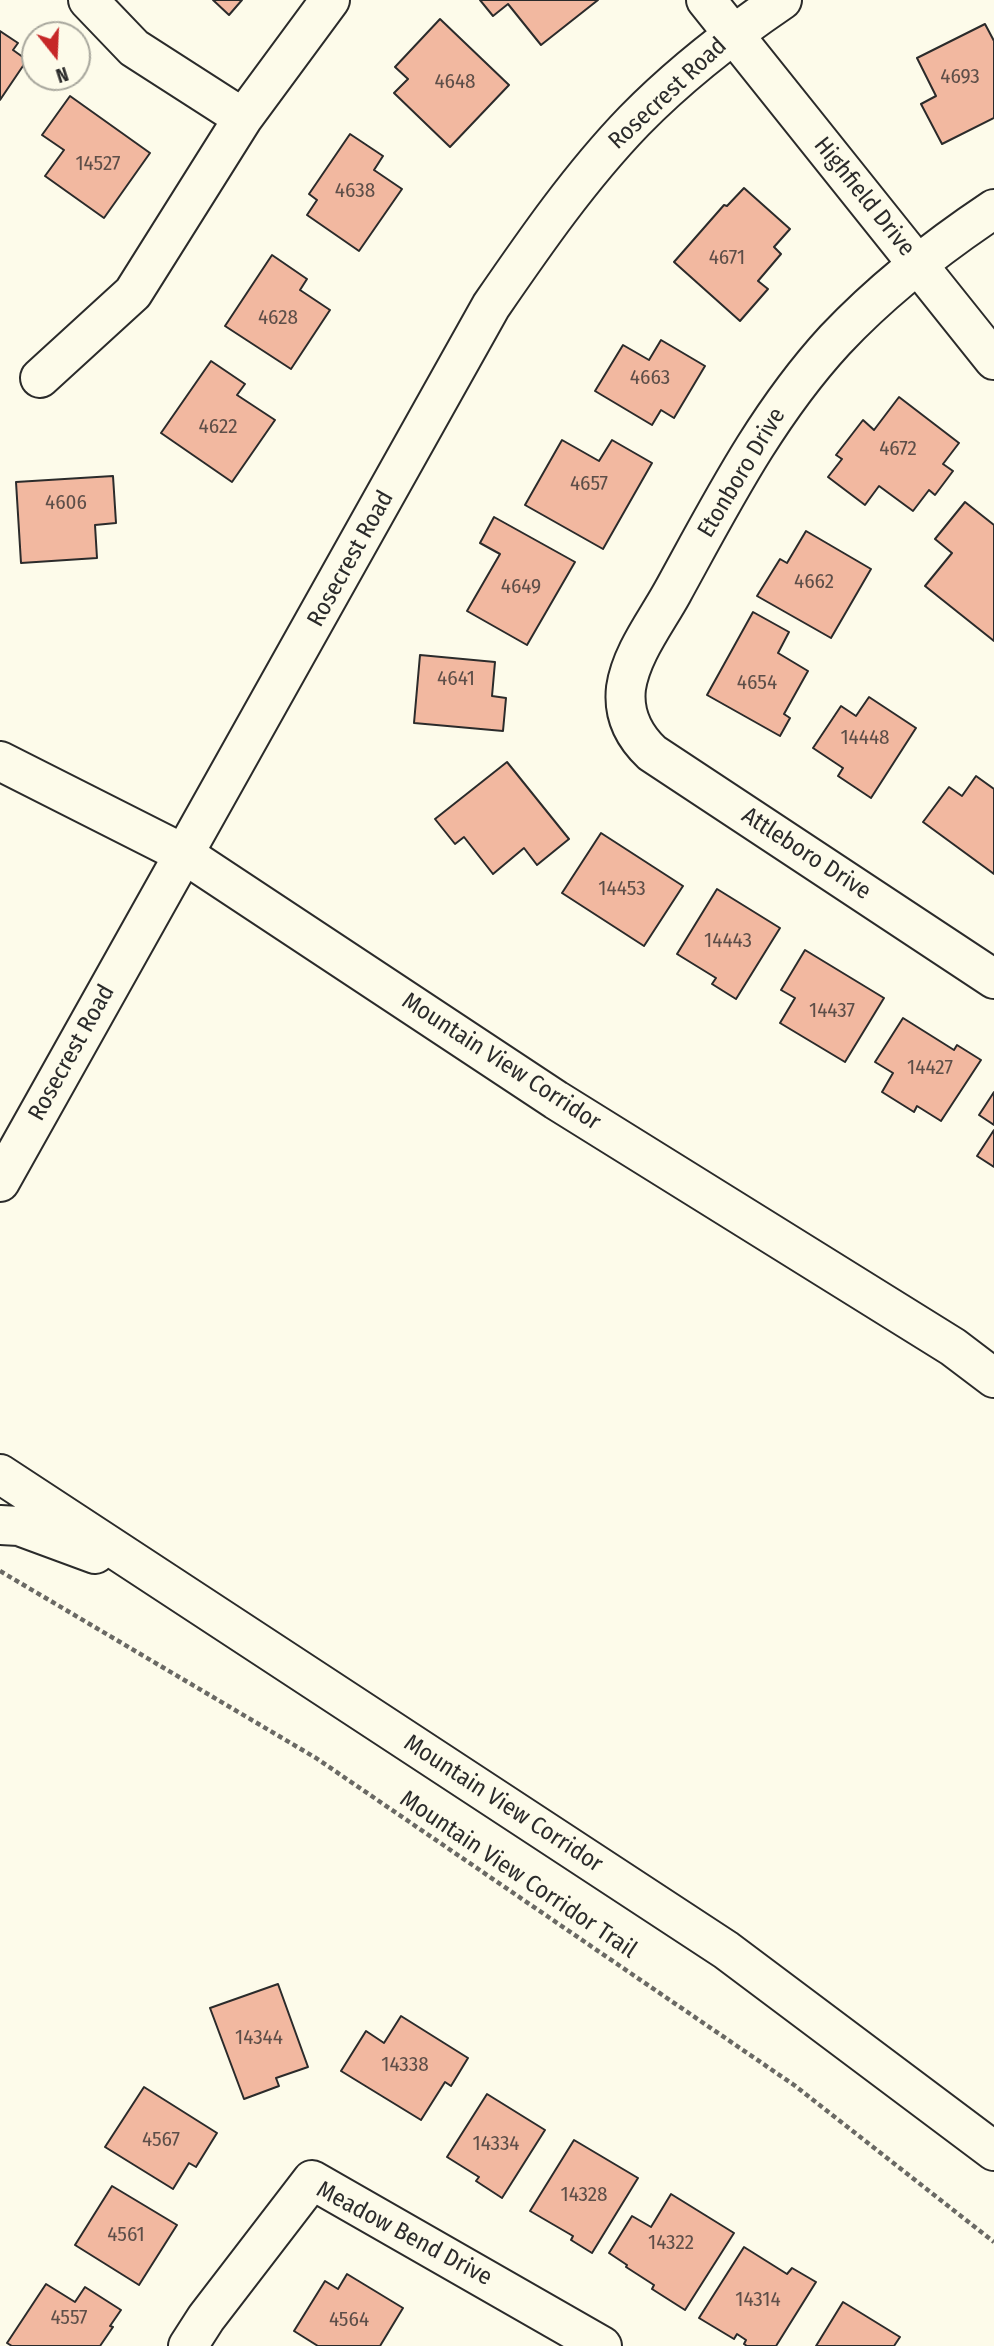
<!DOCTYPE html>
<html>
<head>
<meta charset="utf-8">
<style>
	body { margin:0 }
	#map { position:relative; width:994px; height:2346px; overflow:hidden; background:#fdfbea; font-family:"Fira Sans Condensed",sans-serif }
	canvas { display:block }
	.north { position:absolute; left:21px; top:21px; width:70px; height:70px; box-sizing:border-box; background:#fdfbea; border:2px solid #a9a89e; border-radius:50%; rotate:162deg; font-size:19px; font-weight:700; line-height:28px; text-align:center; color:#2b2b2b }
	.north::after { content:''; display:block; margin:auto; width:24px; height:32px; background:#c62828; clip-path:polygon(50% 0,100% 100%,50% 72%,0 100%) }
</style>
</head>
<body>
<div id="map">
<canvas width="994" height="2346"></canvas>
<div class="north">N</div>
</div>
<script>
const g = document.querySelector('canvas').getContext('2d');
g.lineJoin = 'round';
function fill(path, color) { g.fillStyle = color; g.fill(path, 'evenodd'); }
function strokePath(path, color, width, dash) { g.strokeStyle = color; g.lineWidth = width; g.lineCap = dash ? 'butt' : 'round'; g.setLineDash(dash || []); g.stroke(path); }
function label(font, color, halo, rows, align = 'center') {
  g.font = font + ' "Fira Sans Condensed",sans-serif'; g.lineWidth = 5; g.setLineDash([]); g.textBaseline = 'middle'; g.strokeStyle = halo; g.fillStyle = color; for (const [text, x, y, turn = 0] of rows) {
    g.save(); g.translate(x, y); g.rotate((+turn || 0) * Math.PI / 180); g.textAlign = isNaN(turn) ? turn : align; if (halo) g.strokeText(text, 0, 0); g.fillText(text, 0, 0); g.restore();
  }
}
const building = new Path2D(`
	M213 0H242L229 15Z
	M480 0H598L541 45 508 4 493 16Z
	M440 19 509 85 450 147 394 93 408 79 395 67Z
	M985 24 994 41V118L942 144 921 104 936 96 917 58Z
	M0 31 18 43 13 50 27 60 0 100Z
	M70 96 150 153 104 218 45 176 64 150 42 135Z
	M350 134 383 156 374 170 402 189 359 251 307 215 317 200 309 194Z
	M744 188 790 229 774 247 781 254 758 281 768 289 740 321 674 262 724 205 727 206Z
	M272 255 307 279 300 290 330 310 291 369 225 326Z
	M661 340 705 366 674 418 661 410 652 425 595 391 623 345 649 360Z
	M211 361 245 384 237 395 275 420 232 482 161 433Z
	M899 397 959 443 943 464 953 471 935 495 929 490 913 511 879 486 865 505 828 477 842 459 836 455 863 420 874 430Z
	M562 440 599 461 612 440 652 463 603 549 525 505Z
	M113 476 116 523 95 525 97 558 21 563 16 482Z
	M965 502 994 525V641L925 586 952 553 935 539Z
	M494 517 575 562 527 645 467 611 500 554 480 543Z
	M806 531 871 569 831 638 757 596 780 559 787 563Z
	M753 612 789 632 778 653 808 671 784 714 790 718 780 736 707 695Z
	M420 655 495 662 492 696 506 698 503 731 414 723Z
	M869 697 916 728 871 798 838 776 843 768 813 748 841 706 856 716Z
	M507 762 569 839 537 865 524 848 493 874 464 837 455 844 435 819Z
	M976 776 994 789V874L923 822 949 787 962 796Z
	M601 833 683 886 644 946 562 893Z
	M717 889 780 928 736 999 712 984 716 978 677 954Z
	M805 950 884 998 845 1062 780 1023 795 998 781 990Z
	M903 1018 954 1050 957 1045 981 1060 941 1121 917 1106 914 1112 882 1092 893 1073 875 1062Z
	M994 1092V1125L979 1115Z
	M994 1130V1167L977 1156Z
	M278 1984 308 2067 276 2078 279 2086 244 2099 210 2008Z
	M401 2016 468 2058 451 2086 445 2082 421 2120 341 2071 366 2031 384 2043Z
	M144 2087 217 2133 196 2167 189 2163 173 2189 105 2147Z
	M487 2094 545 2130 502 2198 476 2181 479 2177 447 2157Z
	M574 2140 638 2178 592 2253 571 2240 573 2236 530 2211Z
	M112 2186 177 2225 139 2285 75 2245Z
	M671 2194 734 2233 685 2310 652 2289 654 2285 626 2267 627 2265 609 2253 632 2216 651 2227Z
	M744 2247 787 2274 792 2268 816 2282 776 2346H747L744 2344 746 2340 737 2334 734 2339 699 2318Z
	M347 2274 403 2308 380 2346H318L294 2331 325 2281 338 2289Z
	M46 2284 75 2302 85 2287 121 2310 110 2326 113 2327 100 2346H12L7 2343Z
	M843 2302 900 2337 894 2346H816Z`);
fill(building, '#f2b8a0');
strokePath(building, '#2b2b2b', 2);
const minor = new Path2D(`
	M88 0 134 48 243 118
	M706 0 994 360
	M994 209C937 247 882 290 835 340 766 415 721 504 672 593 656 622 631 654 626 688 623 714 633 735 652 753L994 979
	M40 378 133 293 243 118 330 0
	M188 2346 206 2318 312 2180 602 2346`);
const major = new Path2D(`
	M0 1182 491 306C535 242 580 177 634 121 679 75 729 36 782 0`);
const highway = new Path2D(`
	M0 761 184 854 556 1100 953 1347 994 1378
	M0 1474 726 1950 994 2151
	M0 1525 19 1526 95 1554`);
strokePath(minor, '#2b2b2b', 42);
strokePath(major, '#2b2b2b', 42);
strokePath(highway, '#2b2b2b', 42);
strokePath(new Path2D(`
	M0 1571 316 1758 794 2085 994 2242`), '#6a6964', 4.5, [5, 3.5]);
strokePath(minor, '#fdfbea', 38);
strokePath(major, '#fdfbea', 38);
strokePath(highway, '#fdfbea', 38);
label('21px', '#5d4e48', null, [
	["4693",960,77],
	["4648",455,82],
	["14527",98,164],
	["4638",355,191],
	["4671",727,258],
	["4628",278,318],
	["4663",650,378],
	["4622",218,427],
	["4672",898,449],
	["4657",589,484],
	["4606",66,503],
	["4662",814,582],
	["4649",521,587],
	["4641",456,679],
	["4654",757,683],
	["14448",865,738],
	["14453",622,889],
	["14443",728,941],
	["14437",832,1011],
	["14427",930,1068],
	["14344",259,2038],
	["14338",405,2065],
	["4567",161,2140],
	["14334",496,2144],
	["14328",584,2195],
	["4561",126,2235],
	["14322",671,2243],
	["14314",758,2300],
	["4557",69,2318],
	["4564",349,2320]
]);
label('24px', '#2b2b2b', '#fdfbea', [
	["Rosecrest Road",668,94,-43],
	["Highfield Drive",864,197,51],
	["Etonboro Drive",742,473,-59],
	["Rosecrest Road",351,559,-61],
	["Attleboro Drive",806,854,33],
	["Rosecrest Road",72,1053,-61],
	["Mountain View Corridor",501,1062,33],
	["Mountain View Corridor",503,1804,33],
	["Mountain View Corridor Trail",518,1875,34],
	["Meadow Bend Drive",404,2234,28]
]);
</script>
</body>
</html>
